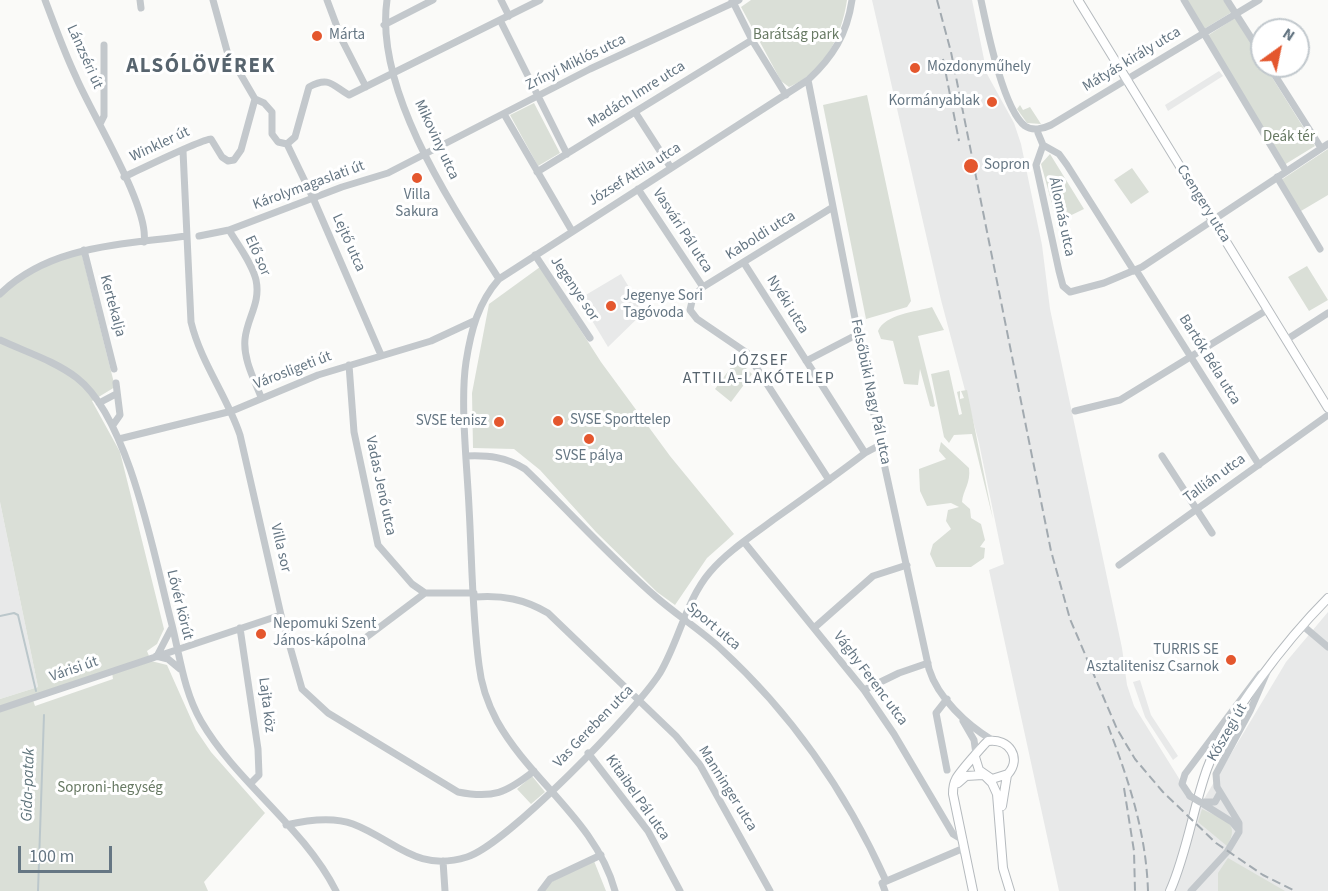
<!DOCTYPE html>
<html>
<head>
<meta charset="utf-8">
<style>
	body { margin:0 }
	#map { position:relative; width:1328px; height:891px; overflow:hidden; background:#fafaf8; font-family:"Source Sans 3",sans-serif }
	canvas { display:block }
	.north { position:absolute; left:1250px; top:18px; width:60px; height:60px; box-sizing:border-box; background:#fff; border:2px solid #c1c8cd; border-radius:50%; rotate:33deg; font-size:16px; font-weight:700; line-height:24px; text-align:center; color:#657683 }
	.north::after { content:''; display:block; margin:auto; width:21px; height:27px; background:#e4572e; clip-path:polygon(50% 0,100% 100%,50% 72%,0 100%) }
	.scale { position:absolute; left:18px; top:846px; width:94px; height:27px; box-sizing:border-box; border:3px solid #657683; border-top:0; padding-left:8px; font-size:18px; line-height:21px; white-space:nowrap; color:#657683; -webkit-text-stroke:4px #fff; paint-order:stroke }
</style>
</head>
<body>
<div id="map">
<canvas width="1328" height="891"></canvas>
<div class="north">N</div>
<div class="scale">100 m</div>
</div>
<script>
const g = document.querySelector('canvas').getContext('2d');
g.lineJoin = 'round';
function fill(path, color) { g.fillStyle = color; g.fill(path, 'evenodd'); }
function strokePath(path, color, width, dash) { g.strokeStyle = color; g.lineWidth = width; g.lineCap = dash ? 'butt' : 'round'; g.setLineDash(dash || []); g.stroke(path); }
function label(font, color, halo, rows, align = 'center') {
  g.font = font + ' "Source Sans 3",sans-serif'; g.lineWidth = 6; g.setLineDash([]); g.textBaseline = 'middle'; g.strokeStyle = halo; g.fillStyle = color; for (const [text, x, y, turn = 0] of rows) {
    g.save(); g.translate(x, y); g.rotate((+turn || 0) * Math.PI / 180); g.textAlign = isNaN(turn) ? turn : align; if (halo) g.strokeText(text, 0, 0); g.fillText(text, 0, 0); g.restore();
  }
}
fill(new Path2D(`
	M872 0H972L987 74 1014 123 1021 144 1042 245 1050 309 1122 648 1127 685 1134 706 1198 809 1286 662 1328 612V891H1059L989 570 1004 564 979 443 941 300Z
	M1219 71 1223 76 1168 111 1165 105Z
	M621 274 644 312 608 347 579 299Z
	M0 502 38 687 0 699Z
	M1140 680 1151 715 1178 756 1173 760 1145 717 1133 682Z`), '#e8e9e9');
fill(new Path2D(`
	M751 0H847C842 35 824 73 789 87L781 81 741 7Z
	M1186 0H1224L1232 12 1204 29Z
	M1235 18 1262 61V66H1265L1315 146 1284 165 1207 36Z
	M867 95 911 301 907 307 866 319 823 105Z
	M534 103 560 153 538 166 510 115Z
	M1020 105 1023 110 1030 107 1041 124 1027 123 1017 109Z
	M1328 149V195L1301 211 1281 180Z
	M1050 154 1084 209 1057 222 1041 164Z
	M1132 168 1149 192 1131 204 1114 180Z
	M81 251 115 387 92 401 120 452 164 629 157 644 147 651 151 661 167 665 196 730 211 752 265 813 204 882 208 891H0V699L38 687 0 502V296C21 274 53 262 81 251ZM112 673 113 679 35 706 33 700Z
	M1307 266 1328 300 1309 311 1288 277Z
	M540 267 601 362 670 456 734 534 707 558 675 605 657 592 596 532 540 470 514 449 473 448 472 393 489 304Z
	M932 307 944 330 918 336 933 396 935 406 933 407 930 406 920 369 918 385 904 384 893 341 881 339 878 331C885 314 916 312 932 307Z
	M737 359 752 374 731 402 715 389Z
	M949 370 959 415 962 414 957 392 960 391V399L964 398 961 391 967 390 993 519 972 434 954 435 949 443 944 437 931 374Z
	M941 442 969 468C971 483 963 490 962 502L970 509 971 518 981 524 985 540 980 547 985 548 984 558 971 567H936L930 554 933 544 951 529 946 521 948 510 959 507 951 503 927 506 920 491 919 469 946 459 939 451Z
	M532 776 545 792 531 804 517 789Z
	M1202 809C1221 819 1242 821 1227 846L1198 822Z
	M1228 858 1285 891H1218V873Z
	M594 861 606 891H544L547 884Z`), '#dadfd7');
strokePath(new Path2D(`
	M0 616 14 613 18 615 36 691
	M38 891 44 715`), '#bbc7cb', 2);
const major = new Path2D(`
	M1078 0 1328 408
	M986 777 992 783 997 794 1003 868 1010 891
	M958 783 966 776 983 775
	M1002 806 1007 775
	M973 891 953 794C953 789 953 784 956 779 957 775 986 742 988 741 1009 738 1022 758 1008 774L992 779 979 770 975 757
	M1170 891C1187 853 1193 808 1207 769 1226 717 1288 638 1328 598`);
strokePath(major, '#b5babe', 10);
strokePath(new Path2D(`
	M45 0C55 26 64 52 76 77 91 113 150 208 144 242
	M140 0 141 8
	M213 0 227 51 255 99
	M327 0 342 40 366 87
	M387 0C374 90 452 206 499 279
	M501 0 509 16
	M732 0 752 40 786 95
	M981 0C987 28 1003 109 1025 126 1032 131 1043 129 1051 125L1259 0
	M1184 0 1286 171
	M1227 0 1262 55
	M500 20 567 154
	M384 25 433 0
	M1269 66 1321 148
	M808 80 880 445 929 669C938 698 967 725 992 740
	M635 112 671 168
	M504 114 572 231
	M100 124 104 116V45
	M1038 133 1043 145 1059 154 1067 165 1134 271
	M287 144 313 198 381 355
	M1043 145 1036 165 1059 271 1063 286 1070 292 1104 283 1142 267 1328 144
	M183 151 191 322C201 363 227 396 240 435L281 615 302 689 328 713 458 792C493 799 506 793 534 771
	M537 172 752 40
	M124 177C139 170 202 139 211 139L222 157 228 161 234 160 241 150 255 99 264 103 272 112V134L278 142 287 144 295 137 309 87C329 76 332 85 349 95L540 0
	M1277 177 1320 249
	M638 189 703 287 693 297 690 310 697 319 747 353 829 480
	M229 230C238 245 252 263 256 280 261 303 247 318 245 339 243 359 254 379 261 397
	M199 236 229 230 342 187 388 173 590 69 739 0
	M84 250 114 369
	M535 255 590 338
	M744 263 865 453
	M1136 270 1259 465
	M703 287 833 207
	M0 294C50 245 121 245 186 236
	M0 340C26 352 55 361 77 378 130 419 155 561 172 625 180 657 184 692 201 721 237 783 303 826 336 891
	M1286 340 1328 313
	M806 361 858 334
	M349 365 354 432 378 545 412 584 425 593H474
	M99 403 116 394
	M1075 411 1120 400 1267 310
	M113 425 120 415 116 383
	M119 439 232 411 318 375 431 341 474 321
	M466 456C489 455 506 457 525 469 569 511 610 557 656 597 677 615 700 630 720 648 791 713 847 794 886 881
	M1162 456 1212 533
	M744 542 864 690 894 734 953 834 963 840
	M1119 565 1328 415
	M475 597C503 595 524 599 548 613L676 736 700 765 770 891
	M1302 625 1328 647
	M240 628 258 749 259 775 250 784
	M814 628 873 576 907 565
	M360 642 425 593
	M156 656 168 659 180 669
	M157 656 171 629
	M864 690 899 673 928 663
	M947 699 936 713 947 770
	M0 709 281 615
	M963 721 974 740 976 754
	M588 753 648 831 680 891
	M1190 796 1182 784 1185 774 1260 674
	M1200 802 1232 822 1238 829
	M1203 802H1215L1220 793
	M286 825C307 820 332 816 353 824 395 840 416 873 467 857 506 845 636 711 660 673 679 641 686 600 710 572 728 551 752 536 773 520 804 498 835 476 865 453L880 445
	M443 861 445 891
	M541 891 550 879 601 855
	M615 891C596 821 531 782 497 721 488 704 481 684 479 665 472 613 472 559 469 507 467 465 460 402 466 362 471 330 478 303 499 279L808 80C833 57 847 34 852 0
	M885 891 882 883 964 848
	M1191 891 1227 852 1239 832V823L1217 787 1216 774 1250 711 1267 672`), '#c3c8cc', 7);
strokePath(major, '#fff', 8);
strokePath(new Path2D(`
	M937 0 951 52 1051 551 1070 619 1117 729 1135 759 1163 792 1216 843 1263 875 1295 891
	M943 59 959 141
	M1108 726C1129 781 1146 832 1148 891
	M1124 788 1134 851 1135 891`), '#a2aab0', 2, [9, 4.5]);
strokePath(new Path2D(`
	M1190 796 1200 802`), '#c3c8cc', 7);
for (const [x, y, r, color] of [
	[317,36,6,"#e4572e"],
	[915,68,6,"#e4572e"],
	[992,102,6,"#e4572e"],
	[971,166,8,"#e4572e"],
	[417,178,6,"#e4572e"],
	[611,306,6,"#e4572e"],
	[558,421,6,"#e4572e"],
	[499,422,6,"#e4572e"],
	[589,439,6,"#e4572e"],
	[261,634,6,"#e4572e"],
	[1231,660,6,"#e4572e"]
]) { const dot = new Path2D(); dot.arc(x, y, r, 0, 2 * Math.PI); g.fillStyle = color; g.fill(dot); strokePath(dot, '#fff', 2); }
label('15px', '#657683', '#fff', [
	["Márta",329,36],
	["Mozdonyműhely",927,68],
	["Kormányablak",980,102,"right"],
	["Sopron",984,166],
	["Villa",417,196,"center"],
	["Sakura",417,213,"center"],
	["Jegenye Sori",623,297],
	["Tagóvoda",623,314],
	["SVSE Sporttelep",570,421],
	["SVSE tenisz",487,422,"right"],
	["SVSE pálya",589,457,"center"],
	["Nepomuki Szent",273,625],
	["János-kápolna",273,642],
	["TURRIS SE",1219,651,"right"],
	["Asztalitenisz Csarnok",1219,668,"right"]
], 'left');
label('15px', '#687a64', '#fff', [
	["Barátság park",796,36],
	["Deák tér",1289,138],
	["Soproni-hegység",110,789]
]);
label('15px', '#657683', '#fff', [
	["Lánzséri út",84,57,66],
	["Mátyás király utca",1132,60,-31],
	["Zrínyi Miklós utca",576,63,-26],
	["Madách Imre utca",637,95,-32],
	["Mikoviny utca",436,140,65],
	["Winkler út",160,145,-25],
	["József Attila utca",635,175,-32],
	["Károlymagaslati út",309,186,-20],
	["Csengery utca",1203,204,58],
	["Állomás utca",1061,217,78],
	["Vasvári Pál utca",682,231,57],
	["Kaboldi utca",761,236,-32],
	["Lejtő utca",348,243,66],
	["Elő sor",257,256,66],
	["Jegenye sor",574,289,56],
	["Nyéki utca",787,305,58],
	["Kertekalja",112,306,75],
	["Bartók Béla utca",1209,360,58],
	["Városligeti út",293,371,-21],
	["Felsőbüki Nagy Pál utca",870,392,78],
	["Tallián utca",1215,479,-36],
	["Vadas Jenő utca",380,486,78],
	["Villa sor",280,548,77],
	["Lővér körút",179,605,76],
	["Sport utca",713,627,40],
	["Várisi út",74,670,-19],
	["Vághy Ferenc utca",870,679,53],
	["Lajta köz",266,705,83],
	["Vas Gereben utca",594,727,-46],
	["Kőszegi út",1228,733,-60],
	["Manninger utca",727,789,58],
	["Kitaibel Pál utca",637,798,55]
]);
g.letterSpacing = '1.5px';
label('16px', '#57646e', '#fff', [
	["JÓZSEF",759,361],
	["ATTILA-LAKÓTELEP",759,379]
]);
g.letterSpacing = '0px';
label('italic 16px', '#60757c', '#fff', [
	["Gida-patak",29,785,-88]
]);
g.letterSpacing = '1.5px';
label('bold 21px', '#57646e', '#fff', [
	["ALSÓLÖVÉREK",201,67]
]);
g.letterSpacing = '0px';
</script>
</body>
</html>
